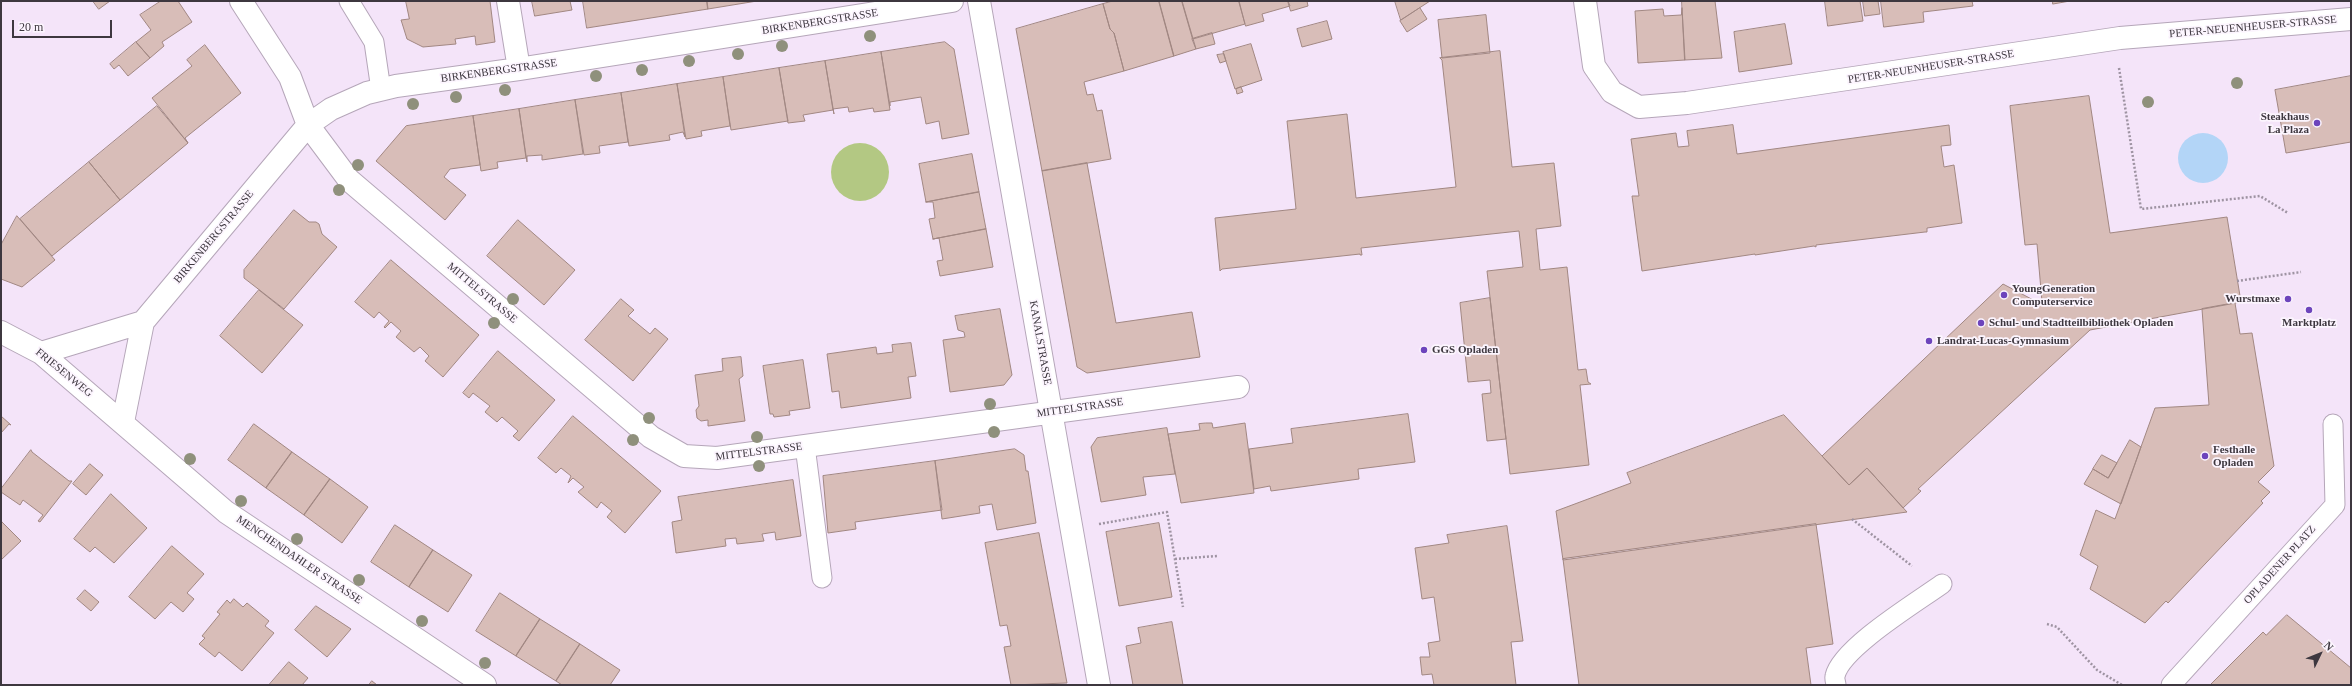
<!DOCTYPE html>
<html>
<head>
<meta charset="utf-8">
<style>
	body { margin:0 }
	#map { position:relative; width:2352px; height:686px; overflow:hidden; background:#f4e4f9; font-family:"Times New Roman",serif }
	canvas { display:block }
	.frame { position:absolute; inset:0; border:2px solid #3d373f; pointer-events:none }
	.north { position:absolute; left:2300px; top:634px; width:40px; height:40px; -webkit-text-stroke:3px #fcf5fe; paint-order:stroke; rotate:47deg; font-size:11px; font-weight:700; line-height:16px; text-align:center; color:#3d373f }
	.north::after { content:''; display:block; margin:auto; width:14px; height:18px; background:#3d373f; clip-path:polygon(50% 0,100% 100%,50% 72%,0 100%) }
	.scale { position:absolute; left:12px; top:20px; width:100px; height:18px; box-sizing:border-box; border:2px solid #3d373f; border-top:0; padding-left:5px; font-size:12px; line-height:14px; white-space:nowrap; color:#3d373f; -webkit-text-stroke:3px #fcf5fe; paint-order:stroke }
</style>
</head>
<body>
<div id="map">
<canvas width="2352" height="686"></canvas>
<div class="frame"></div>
<div class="north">N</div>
<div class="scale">20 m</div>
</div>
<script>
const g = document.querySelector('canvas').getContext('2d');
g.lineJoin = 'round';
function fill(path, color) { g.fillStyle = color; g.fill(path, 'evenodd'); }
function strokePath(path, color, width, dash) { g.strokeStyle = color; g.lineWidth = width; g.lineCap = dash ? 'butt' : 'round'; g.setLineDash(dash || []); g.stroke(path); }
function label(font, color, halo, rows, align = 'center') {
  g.font = font + ' "Times New Roman",serif'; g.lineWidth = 3.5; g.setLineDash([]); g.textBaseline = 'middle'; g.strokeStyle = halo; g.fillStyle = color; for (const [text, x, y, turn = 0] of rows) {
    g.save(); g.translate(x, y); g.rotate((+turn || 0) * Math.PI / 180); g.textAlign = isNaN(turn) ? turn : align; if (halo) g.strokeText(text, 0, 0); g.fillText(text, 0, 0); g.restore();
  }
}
fill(new Path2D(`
	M831 172a29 29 0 1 1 58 0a29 29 0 1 1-58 0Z`), '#b3c883');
fill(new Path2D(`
	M2178 158a25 25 0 1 1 50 0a25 25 0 1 1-50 0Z`), '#b3d5f7');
const building = new Path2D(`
	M93 1H110L99 9Z
	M161 1H178L192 22 162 42 164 46 150 58 136 42 151 30 140 15Z
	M406 1H490L495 42 476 45 475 36 455 39 456 44 423 47 407 39 402 23 401 20 409 19Z
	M532 1H570L572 10 535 16Z
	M583 1H707L708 9 587 28Z
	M707 1H757L708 9Z
	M1113 1H1159L1174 56 1124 71 1114 33 1110 29 1103 4Z
	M1159 1H1182L1196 49 1174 56Z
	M1182 1H1239L1245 24 1193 39Z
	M1239 1H1288L1290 6 1262 14 1264 21 1246 26Z
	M1288 1H1307L1308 6 1291 11Z
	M1395 1H1430L1401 20Z
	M1682 1H1715L1722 58 1685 60Z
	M1825 1H1860L1863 21 1828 26Z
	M1863 1H1878L1880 14 1865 16Z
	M1881 1H1972L1973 6 1923 12 1924 22 1884 27Z
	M2053 1H2070L2053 4Z
	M1103 4 1110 29 1114 33 1124 71 1084 82 1087 95 1093 94 1097 111 1102 110 1111 159 1042 171 1016 29Z
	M1420 8 1427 19 1407 32 1400 21Z
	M1682 8 1685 60 1638 63 1635 11 1663 9 1664 16 1681 15Z
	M1486 15 1490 53 1442 58 1438 20Z
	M1327 21 1332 39 1302 47 1297 29Z
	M1785 24 1792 64 1739 72 1734 32Z
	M1212 33 1215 44 1196 49 1192 39Z
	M136 42 150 58 128 76 119 65 114 69 110 64Z
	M945 42 954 49 969 134 942 139 939 121 926 124 921 97 890 102V106L881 52Z
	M1251 44 1262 80 1235 89 1223 52Z
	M205 45 241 93 185 138 188 143 152 98 192 66 187 60Z
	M1500 51 1512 167 1554 163 1561 226 1536 229 1540 270 1567 267 1578 370 1586 369 1588 382 1591 384 1580 385 1589 465 1510 474 1487 271 1523 267 1519 231 1361 248 1362 255H1360V254L1222 269 1220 271 1215 218 1296 209 1287 121 1347 114 1356 198 1456 187 1442 60 1440 58Z
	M881 52 890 110 874 112 873 108 849 112 848 107 833 109 834 114 825 61Z
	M1224 54 1226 61 1220 63 1217 55Z
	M825 61 833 110 803 115 805 121 788 123 779 68Z
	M779 68 788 121 731 130 723 77Z
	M2351 76V142L2286 153 2275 90Z
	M723 77 730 126 701 131 702 136 686 139 677 84Z
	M677 84 685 137 683 132 669 135 670 140 629 146 621 93Z
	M1241 87 1243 92 1237 94 1236 89Z
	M621 93 628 142 599 146 600 153 584 155 575 100Z
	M2089 96 2110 233 2227 217 2241 302 2090 330 1918 489 1921 491 1903 508 1867 468 1849 485 1822 456 2003 284 2039 303 2042 302 2037 244 2025 245 2010 106Z
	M575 100 583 154 542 160V155L527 156V162L519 109Z
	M157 106 188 143 120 200 89 162Z
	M519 109 526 158 497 162 498 168 481 171 473 116Z
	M473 116 480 165 450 169 444 177 466 195 445 220 376 161 406 126Z
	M1733 125 1737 154 1949 125 1951 145 1941 146 1944 167 1954 165 1962 223 1927 228V232H1925L1816 245V247L1814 246 1755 255V254L1642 271 1632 196H1639L1631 139 1676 133 1678 147 1689 146 1687 131Z
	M972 154 979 192 926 202 919 164Z
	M89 162 120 200 52 256 20 219Z
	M1087 163 1116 323 1192 312 1200 357 1087 373 1077 367 1042 171Z
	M979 192 986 229 933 239 929 219 935 218 933 202H926Z
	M294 210 309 222H316L319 224 322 234 337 247 284 309 244 278V270Z
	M17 216 55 260 22 287 1 279V245Z
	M518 220 575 270 544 305 487 256Z
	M986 229 993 267 940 276 937 261 943 260 939 238 933 239Z
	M391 260 479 335 443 377 425 361 429 356 420 347 414 352 396 337 401 331 391 322 385 328 384 327 389 321 379 312 374 318 355 302Z
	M259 290 303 325 262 373 220 336Z
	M1490 298 1506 439 1487 441 1482 394 1491 393 1490 380 1468 382 1460 303Z
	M621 299 634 310 628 316 650 334 655 328 668 339 633 381 585 340Z
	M2235 303 2240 334 2252 333 2274 466 2258 482 2270 492 2261 501 2263 503 2168 603 2166 601 2145 623 2090 589 2098 566 2080 555 2096 510 2115 519 2155 408 2209 405 2202 309Z
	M1000 309 1012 375 1004 385 950 392 943 340 965 337 964 332 958 330 955 316Z
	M911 343 916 376 908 377 911 398 841 408 839 391 832 392 827 354 876 347 877 354 893 352 892 345Z
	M498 351 555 400 519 441 513 436 518 431 502 417 497 422 485 412 490 406 473 393 469 398 463 393Z
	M741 357 743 376 739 379 745 421 708 426V420L701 421 697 418 696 410 699 406 695 375 723 371 722 359Z
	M803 360 810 408 789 411 790 415 774 417 773 414H770L763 366Z
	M1408 414 1415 462 1358 469 1359 479 1271 491 1270 486 1254 489 1249 449 1293 443 1291 429Z
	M1784 415 1849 485 1867 468 1907 512 1563 560 1556 511 1631 483 1627 473Z
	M1 416 11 425 9 424 1 433Z
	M573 416 661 491 625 533 607 517 612 511 601 502 597 508 578 492 584 487 573 478 568 483 571 476 561 468 556 473 538 458Z
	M1206 423H1212L1213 428 1245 423 1254 493 1181 503 1168 434 1200 430 1199 424Z
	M254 424 292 452 266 488 228 460Z
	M1167 428 1175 474 1143 477 1146 495 1101 502 1091 447 1097 438Z
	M2130 440 2141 447 2121 504 2084 484 2093 469 2108 478Z
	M1015 449 1024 455 1026 471H1028L1036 523 997 530 992 504 979 506 980 513 942 519 935 461Z
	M31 450 32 452 69 481H72L40 522 38 521 43 515 23 500 20 505 1 492V489Z
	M292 452 330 479 304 515 266 488Z
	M2102 455 2117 463 2108 478 2093 469Z
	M935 461 942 510 855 522 856 529 828 533 823 476Z
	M90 464 103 475 86 495 73 484Z
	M330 479 368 507 342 543 304 515Z
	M793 480 801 536 776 540 775 532 762 534 764 541 737 544 736 538 725 539 726 546 676 553 672 522 682 520 678 497Z
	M111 494 147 528 114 563 95 547 90 552 74 539Z
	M2 522 21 541 1 560V523Z
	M1159 523 1172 597 1119 606 1106 532Z
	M1816 524 1833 644 1806 648 1811 685H1579L1563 559Z
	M395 525 433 550 409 587 371 562Z
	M1507 526 1523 641 1511 642 1516 685H1434L1432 674 1422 675 1420 657H1430L1428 643 1440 641 1434 597 1422 599 1415 548 1449 543 1447 535Z
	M1039 533 1067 683 1011 685 1004 647 1011 646 1007 625 1000 626 985 543Z
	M172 546 204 574 187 593 194 599 183 612 171 602 155 619 129 597Z
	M433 550 472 575 448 612 409 587Z
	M85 590 99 602 91 611 77 599Z
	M500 593 540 619 516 656 476 631Z
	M234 599 243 607 247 603 269 621 265 626 274 633 242 671 219 652 215 657 199 644 205 638 202 636 220 614 217 612 227 600 230 603Z
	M316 606 351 629 327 657 295 630Z
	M2287 615 2351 668V685H2210L2263 632 2266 635Z
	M540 619 580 644 556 681 516 656Z
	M1172 622 1183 685H1133L1126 646 1141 643 1138 628Z
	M580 644 620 670 610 685H562L556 681Z
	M289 662 308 678 302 685H269Z
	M372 681 377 685H369Z`);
fill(building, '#d8bdb8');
strokePath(building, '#a18782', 1);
const lane = new Path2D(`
	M349 1 374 42 381 90
	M805 446 822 578
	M1836 685C1836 683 1834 678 1835 676 1841 648 1917 602 1942 584
	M2171 685 2335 505 2333 424`);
const street = new Path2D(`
	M241 1 290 77 308 125 349 180 651 437 684 456 717 458 1238 387
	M508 1 519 69
	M1585 1 1594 66 1612 92 1639 107 1687 103 2120 38 2351 19
	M1 332 41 353 226 512 485 685
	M41 353 143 322 308 125 331 109 367 93 396 86 519 69 952 1
	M123 422 143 322`);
const secondary = new Path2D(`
	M979 1 1099 685`);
strokePath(lane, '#b5a6b9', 21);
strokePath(street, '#b5a6b9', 24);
strokePath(secondary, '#b5a6b9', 24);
strokePath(new Path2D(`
	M2119 68 2141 209 2260 196 2288 213
	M2237 281 2301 272
	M1852 519 1912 566
	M1099 524 1167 512 1183 607
	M1175 559 1217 556
	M2047 624 2057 627 2097 670 2122 685`), '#9e93a2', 2.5, [2, 2]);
strokePath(lane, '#fff', 19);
strokePath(street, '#fff', 22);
strokePath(secondary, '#fff', 22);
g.fillStyle = '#8f907c';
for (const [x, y] of [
	[870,36],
	[782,46],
	[738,54],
	[689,61],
	[642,70],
	[596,76],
	[2237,83],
	[505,90],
	[456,97],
	[2148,102],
	[413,104],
	[358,165],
	[339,190],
	[513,299],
	[494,323],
	[990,404],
	[649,418],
	[994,432],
	[757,437],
	[633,440],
	[190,459],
	[759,466],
	[241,501],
	[297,539],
	[359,580],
	[422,621],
	[485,663]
]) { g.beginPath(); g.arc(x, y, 6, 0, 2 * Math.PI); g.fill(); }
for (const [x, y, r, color] of [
	[2317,123,4,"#6d44bc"],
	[2004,295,4,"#6d44bc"],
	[2288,299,4,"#6d44bc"],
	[2309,310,4,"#6d44bc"],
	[1981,323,4,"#6d44bc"],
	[1929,341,4,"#6d44bc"],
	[1424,350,4,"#6d44bc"],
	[2205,456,4,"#6d44bc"]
]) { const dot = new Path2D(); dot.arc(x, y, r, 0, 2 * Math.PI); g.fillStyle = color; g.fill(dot); strokePath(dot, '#fcf5fe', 1.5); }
label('11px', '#3d373f', '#fcf5fe', [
	["BIRKENBERGSTRASSE",820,22,-9],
	["PETER-NEUENHEUSER-STRASSE",2253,27,-5],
	["PETER-NEUENHEUSER-STRASSE",1931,67,-9],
	["BIRKENBERGSTRASSE",499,71,-8],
	["BIRKENBERGSTRASSE",214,237,-50],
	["MITTELSTRASSE",482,293,40],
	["KANALSTRASSE",1040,343,80],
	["FRIESENWEG",64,373,39],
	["MITTELSTRASSE",1080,408,-8],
	["MITTELSTRASSE",759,452,-7],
	["MENCHENDAHLER STRASSE",299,560,34],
	["OPLADENER PLATZ",2280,565,-48]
]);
label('bold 11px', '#3d373f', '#fcf5fe', [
	["Steakhaus",2309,117,"right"],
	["La Plaza",2309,130,"right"],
	["YoungGeneration",2012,289],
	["Computerservice",2012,302],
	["Wurstmaxe",2280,299,"right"],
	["Schul- und Stadtteilbibliothek Opladen",1989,323],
	["Marktplatz",2309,323,"center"],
	["Landrat-Lucas-Gymnasium",1937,341],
	["GGS Opladen",1432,350],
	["Festhalle",2213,450],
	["Opladen",2213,463]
], 'left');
</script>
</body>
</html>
